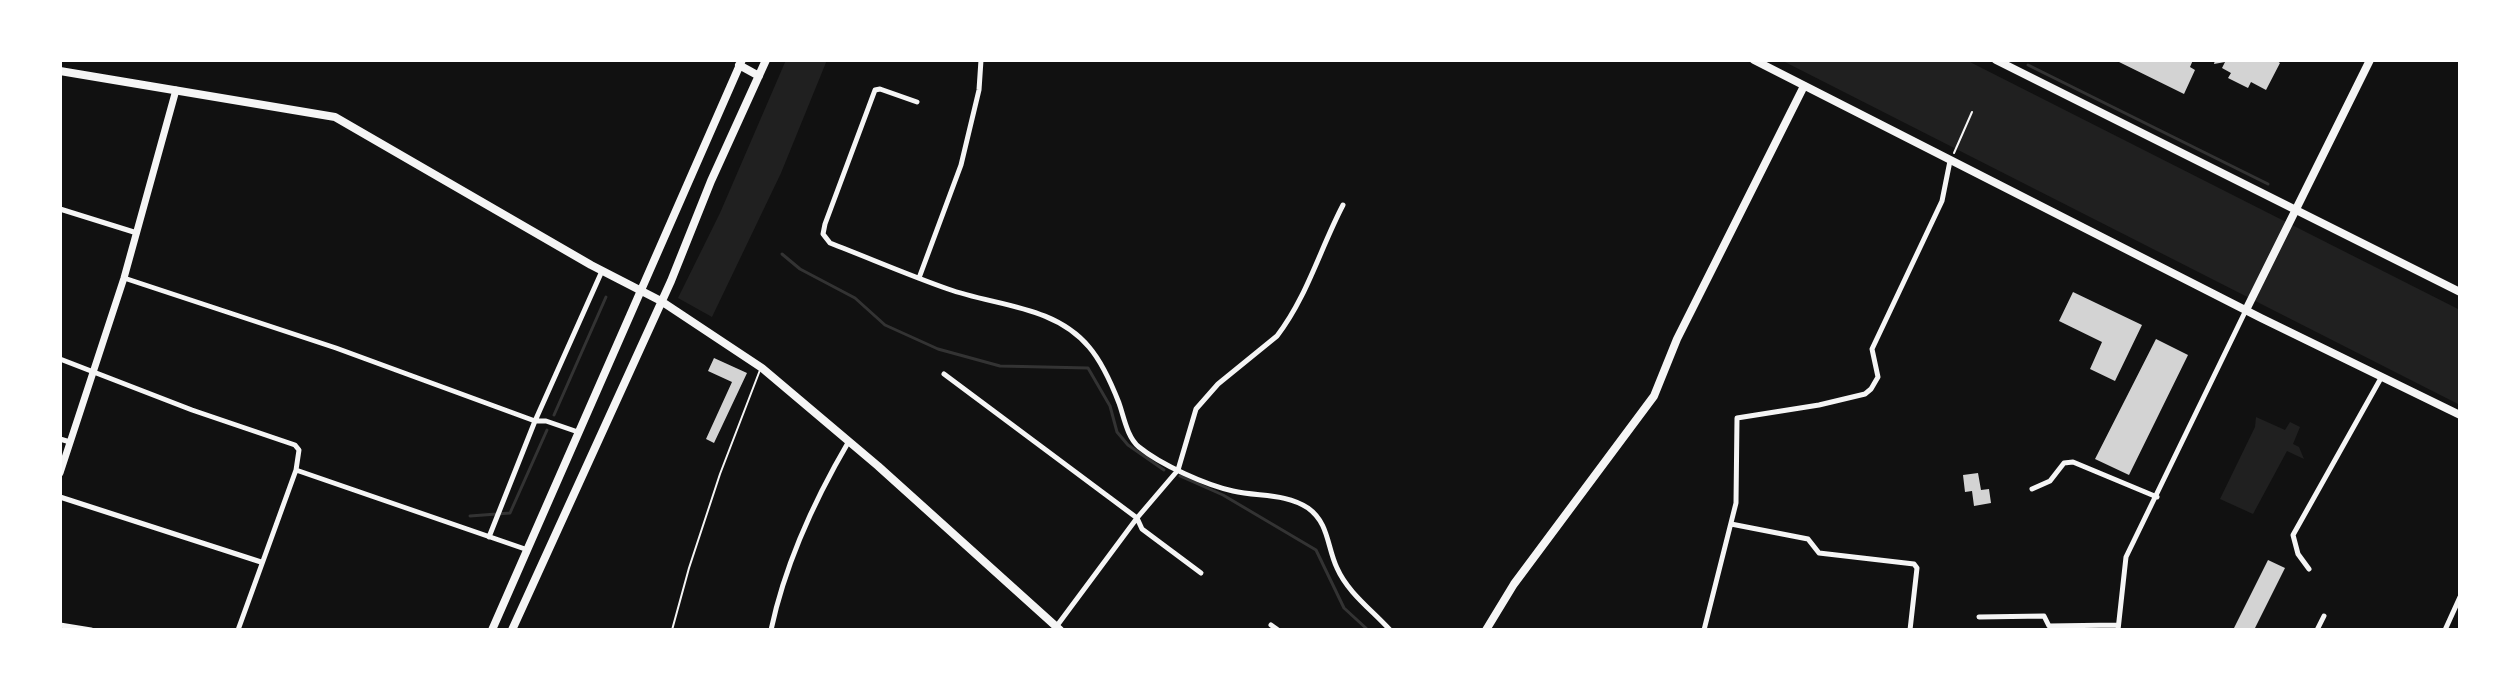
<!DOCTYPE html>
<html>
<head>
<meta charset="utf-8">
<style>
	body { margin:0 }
	#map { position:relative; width:2520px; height:690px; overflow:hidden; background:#111; font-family:"Alegreya Sans",sans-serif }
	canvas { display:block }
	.frame { position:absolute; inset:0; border:62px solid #fff; pointer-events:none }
</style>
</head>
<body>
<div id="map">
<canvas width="2520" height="690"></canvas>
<div class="frame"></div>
</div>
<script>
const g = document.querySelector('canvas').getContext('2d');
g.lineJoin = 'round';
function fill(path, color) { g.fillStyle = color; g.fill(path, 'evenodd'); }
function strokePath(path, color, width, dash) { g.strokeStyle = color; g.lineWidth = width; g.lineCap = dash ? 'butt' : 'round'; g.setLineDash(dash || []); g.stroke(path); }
fill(new Path2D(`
	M786 60H827L781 173 712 317 678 298 720 213Z
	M1781 60H1966L2460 310V405Z
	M2256 417 2285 430 2290 422 2300 427 2293 444 2299 447 2304 459 2287 451 2253 514 2220 499 2255 427Z`), '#202020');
strokePath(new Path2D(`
	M2028 65 2268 184
	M782 254 800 269 855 298 885 325 938 349 1000 366 1088 368 1110 406 1117 432 1128 445 1164 470
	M554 415 606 297
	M1180 476 1223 495 1316 550 1344 608 1368 630
	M470 516 510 513 547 430`), '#333', 3);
fill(new Path2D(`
	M2115 60H2158L2162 62 2163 60H2193L2190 67 2195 70 2184 94Z
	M2215 60H2276L2280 63 2266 90 2251 82 2248 88 2228 78 2231 73 2222 68 2225 62 2214 64Z
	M2073 292 2142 325 2115 381 2090 369 2102 342 2059 321Z
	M2156 339 2188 355 2129 475 2095 459Z
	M714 358 747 373 714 443 706 439 732 382 708 371Z
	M1978 473 1981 490 1989 489 1991 503 1974 506 1972 491 1965 492 1963 475Z
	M2268 560 2285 568 2254 630H2233Z`), '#d3d3d3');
strokePath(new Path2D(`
	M1954 153 1972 112`), '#f5f5f5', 2);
strokePath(new Path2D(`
	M672 630 689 568 720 474 760 370`), '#f5f5f5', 2);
strokePath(new Path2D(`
	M917 102 880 89 875 90 825 224 823 234 830 243C869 258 908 275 948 289 995 306 1054 305 1089 347 1101 361 1112 385 1119 403 1124 417 1127 437 1139 447 1161 465 1206 485 1233 491 1259 497 1285 493 1308 508 1329 523 1327 547 1337 568 1348 593 1372 610 1390 630
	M60 209 137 233
	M124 278 336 348 535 421H546L578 432
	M919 278 961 165 979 90 981 60
	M60 359 192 410 295 445 299 450 296 470 525 549
	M944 374 1137 518 1142 529 1201 573
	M60 439 70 442
	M2032 489 2050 481 2064 463 2073 462 2157 497
	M60 497 261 562
	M1731 524 1808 539 1819 553 1914 564 1917 568 1910 630
	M489 537 535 421 602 271
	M2309 569 2298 554 2293 535 2381 378
	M1979 617 2044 616 2049 626 2117 625
	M60 625 91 630
	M1271 625 1278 630
	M1056 627 1137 518 1178 470 1196 409 1218 384 1277 336C1307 297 1320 249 1343 205
	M238 630 296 470
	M771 630C785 564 815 499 849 441
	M1704 630 1736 503 1737 418 1819 405 1865 394 1871 389 1878 377 1872 349 1942 201 1950 161
	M2118 630 2126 557 2246 310
	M2317 630 2324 616
	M2445 630 2460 597`), '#f5f5f5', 5);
strokePath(new Path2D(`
	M60 473 124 278 176 90`), '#f5f5f5', 7);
strokePath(new Path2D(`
	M739 65 759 76
	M60 71 335 117 591 265 661 301 762 368 878 466 1060 630
	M2246 310 2370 60
	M492 630 742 60
	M512 630 671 281 711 181 766 60
	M1486 630 1514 584 1654 396 1677 339 1804 86`), '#f5f5f5', 8);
strokePath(new Path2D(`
	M1754 60 2261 318 2460 415
	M1996 60 2460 292`), '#f5f5f5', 8);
</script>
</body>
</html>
